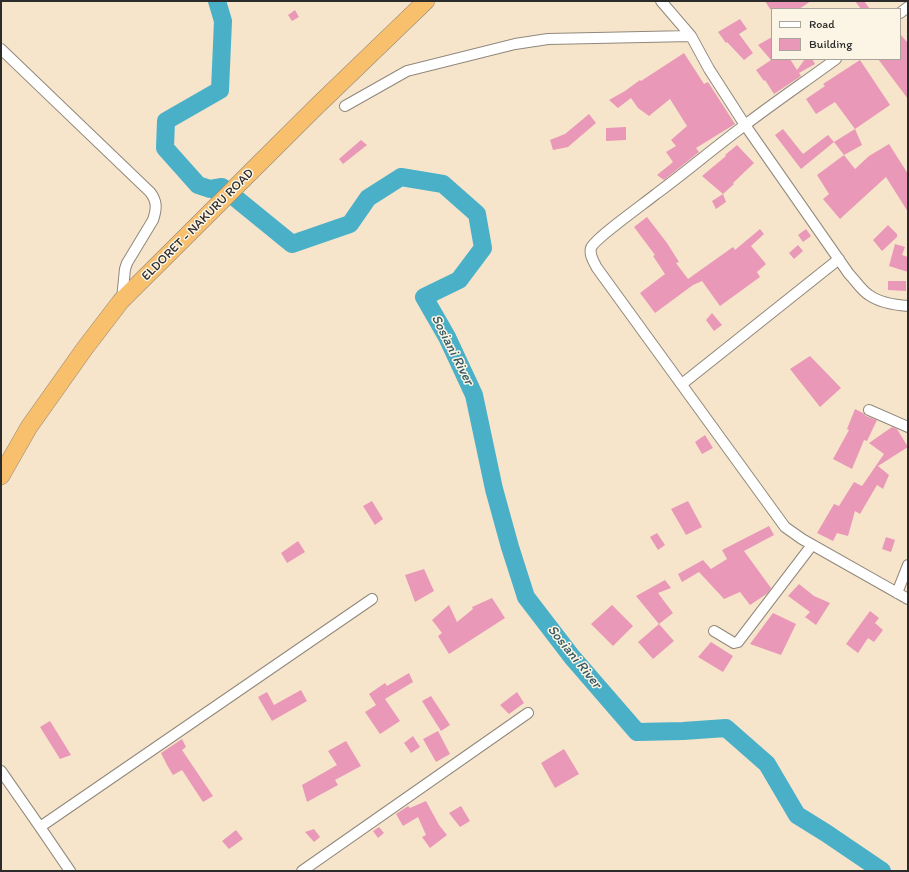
<!DOCTYPE html>
<html>
<head>
<meta charset="utf-8">
<style>
	body { margin:0 }
	#map { position:relative; width:909px; height:872px; overflow:hidden; background:#f6e5cb; font-family:Itim,sans-serif }
	canvas { display:block }
	.frame { position:absolute; inset:0; border:2px solid #2b2b2b; pointer-events:none }
	.legend { position:absolute; left:771px; top:8px; width:130px; height:52px; box-sizing:border-box; background:#fcf5e5; border:1px solid #a8a49b; margin:0; padding:5px 7px; list-style:none; font-size:12px; color:#2b2b2b }
	.legend li { display:flex; align-items:center; gap:8px; height:20px }
	.legend b { width:20px; border:1px solid #a8a49b }
</style>
</head>
<body>
<div id="map">
<canvas width="909" height="872"></canvas>
<div class="frame"></div>
<ul class="legend">
<li><b style="height:5px;background:#fff"></b>Road</li>
<li><b style="height:11px;background:#e998b8"></b>Building</li>
</ul>
</div>
<script>
const g = document.querySelector('canvas').getContext('2d');
g.lineJoin = 'round';
function strokePath(path, color, width, dash) { g.strokeStyle = color; g.lineWidth = width; g.lineCap = dash ? 'butt' : 'round'; g.setLineDash(dash || []); g.stroke(path); }
function fill(path, color) { g.fillStyle = color; g.fill(path, 'evenodd'); }
function label(font, color, halo, rows, align = 'center') {
  g.font = font + ' Itim,sans-serif'; g.lineWidth = 3; g.setLineDash([]); g.textBaseline = 'middle'; g.strokeStyle = halo; g.fillStyle = color; for (const [text, x, y, turn = 0] of rows) {
    g.save(); g.translate(x, y); g.rotate((+turn || 0) * Math.PI / 180); g.textAlign = isNaN(turn) ? turn : align; if (halo) g.strokeText(text, 0, 0); g.fillText(text, 0, 0); g.restore();
  }
}
strokePath(new Path2D(`
	M217 1 223 21 220 90 166 121 165 148 198 185 210 189 222 187 292 244 350 224 368 198 401 177 443 184 477 214 483 248 459 280 424 297 447 337 474 395 494 489 510 547 526 597 572 657 637 732 683 731 726 728 767 764 797 815 826 833 882 871`), '#49b0c8', 18);
fill(new Path2D(`
	M765 1H811L799 9H770Z
	M855 1H864L870 9H861Z
	M295 10 299 17 292 21 288 15Z
	M740 19 747 29 739 34 753 53 744 60 727 42 726 43 718 32Z
	M900 34 908 43V99L878 59H900Z
	M772 37V59H790L797 70 805 59H812L815 64 799 73 801 76 774 94 765 80 764 81 756 70 771 60 758 45Z
	M684 53 704 84 708 82 735 124 696 148 699 152 664 180 657 175 673 162 666 152 676 146 671 140 687 126 670 99 649 116 638 108 631 98 618 108 609 100 625 91 640 80 641 81Z
	M860 60 890 105 855 129 835 102 816 114 806 99 825 86 823 84Z
	M589 114 596 123 568 147 553 150 550 140 565 134Z
	M626 127V140L606 141V128Z
	M783 129 803 154 828 135 834 142 801 169 775 135Z
	M855 129 862 145 844 155 834 142Z
	M361 140 367 145 343 164 339 159Z
	M889 144 908 174V212L886 177 840 219 823 199 829 194 817 175 844 155 855 169 869 156Z
	M737 145 754 163 733 183 734 184 723 194 702 176 726 156 725 155Z
	M723 194 726 202 716 209 712 201Z
	M647 217 667 243 679 262 676 263 688 279 733 247 735 250 760 229 764 234 751 246 766 264 757 272 760 277 720 306 702 281 693 285 655 313 640 293 665 274 653 256 655 255 634 227Z
	M888 225 897 234V237L882 251 873 240Z
	M806 229 811 236 803 242 798 235Z
	M895 244 905 247 902 255 908 257V272L889 266Z
	M798 245 803 251 794 259 789 253Z
	M888 281H906V291L888 290Z
	M712 313 722 325 714 331 706 320Z
	M810 356 841 388 820 407 790 369Z
	M855 409 863 413 866 416 877 420 867 441 864 440 852 469 833 459 849 430 847 429Z
	M892 427 897 429 908 447 878 466 889 475 883 489 877 485 860 514 855 511 848 536 837 533 833 541 817 533 834 504 839 506 854 482 862 486 884 454 869 443Z
	M705 435 713 448 702 454 695 442Z
	M372 501 383 519 375 525 363 506Z
	M688 501 702 527 686 535 671 509Z
	M769 526 774 535 744 551 771 588 768 593 750 605 740 592 724 599 699 572 682 582 678 574 703 560 711 569 727 559 722 550Z
	M657 533 665 545 658 550 650 537Z
	M886 537 895 540 891 552 882 549Z
	M298 541 305 552 287 563 281 553Z
	M424 569 434 591 415 602 405 575Z
	M665 580 671 588 658 593 673 613 659 624 636 596Z
	M799 584 814 596 830 603 816 625 805 617 810 612 788 596Z
	M492 598 505 618 449 654 438 636 442 633 432 620 449 605 457 622 473 609 472 607Z
	M612 605 633 626 613 646 591 624Z
	M870 611 879 618 875 623 883 630 874 642 868 638 858 653 846 644Z
	M773 613 796 624 781 655 750 644Z
	M659 624 674 641 653 659 638 642Z
	M711 642 733 656 723 672 698 657Z
	M409 673 413 682 385 699 400 721 380 734 365 712 376 705 369 694 385 683 387 686Z
	M301 690 307 701 272 721 258 697 267 692 274 705Z
	M517 692 524 703 509 714 500 705Z
	M431 696 450 725 441 731 422 701Z
	M50 721 71 755 60 759 40 727Z
	M438 731 450 754 436 762 423 739Z
	M413 736 420 747 411 753 404 743Z
	M182 739 186 747 182 750 213 796 203 802 182 770 173 775 167 765 161 753Z
	M346 741 361 766 335 780 338 785 307 802 302 785 337 765 328 751Z
	M564 749 579 774 555 788 541 763Z
	M426 801 439 825 447 835 430 848 422 837 426 835 418 817 403 826 396 814 408 806 410 808Z
	M461 806 470 821 460 827 449 813Z
	M379 827 384 833 378 838 373 831Z
	M314 829 320 837 314 842 305 832Z
	M236 830 243 839 229 849 222 841Z`), '#e998b8');
const minor = new Path2D(`
	M661 1 691 36 709 69 745 125 849 274C855 280 862 291 869 295 880 303 894 305 908 306
	M900 13 908 7
	M1 49 150 192C157 201 157 208 153 220L127 263 125 269 122 299
	M836 59C806 81 775 102 745 125 715 147 686 172 656 194 645 203 594 239 591 248 589 255 594 262 597 268L785 527 802 539 908 599
	M345 106 407 71 515 44 548 39 691 36
	M682 384 839 259
	M869 410 908 427
	M897 593 908 565
	M714 631 734 643 738 642 812 545
	M1 771 40 827 70 871
	M40 827 372 599
	M302 871 528 713`);
const trunk = new Path2D(`
	M1 476 29 427 85 348 121 301 315 108 426 1`);
strokePath(minor, '#90887b', 12);
strokePath(trunk, '#90887b', 18);
strokePath(minor, '#fff', 10);
strokePath(trunk, '#f8bf6c', 17);
label('13px', '#2b2b2b', '#fcf5e5', [
	["ELDORET - NAKURU ROAD",198,225,-45]
]);
label('italic 14px', '#365a62', '#fcf5e5', [
	["Sosiani River",452,350,63],
	["Sosiani River",574,657,51]
]);
</script>
</body>
</html>
